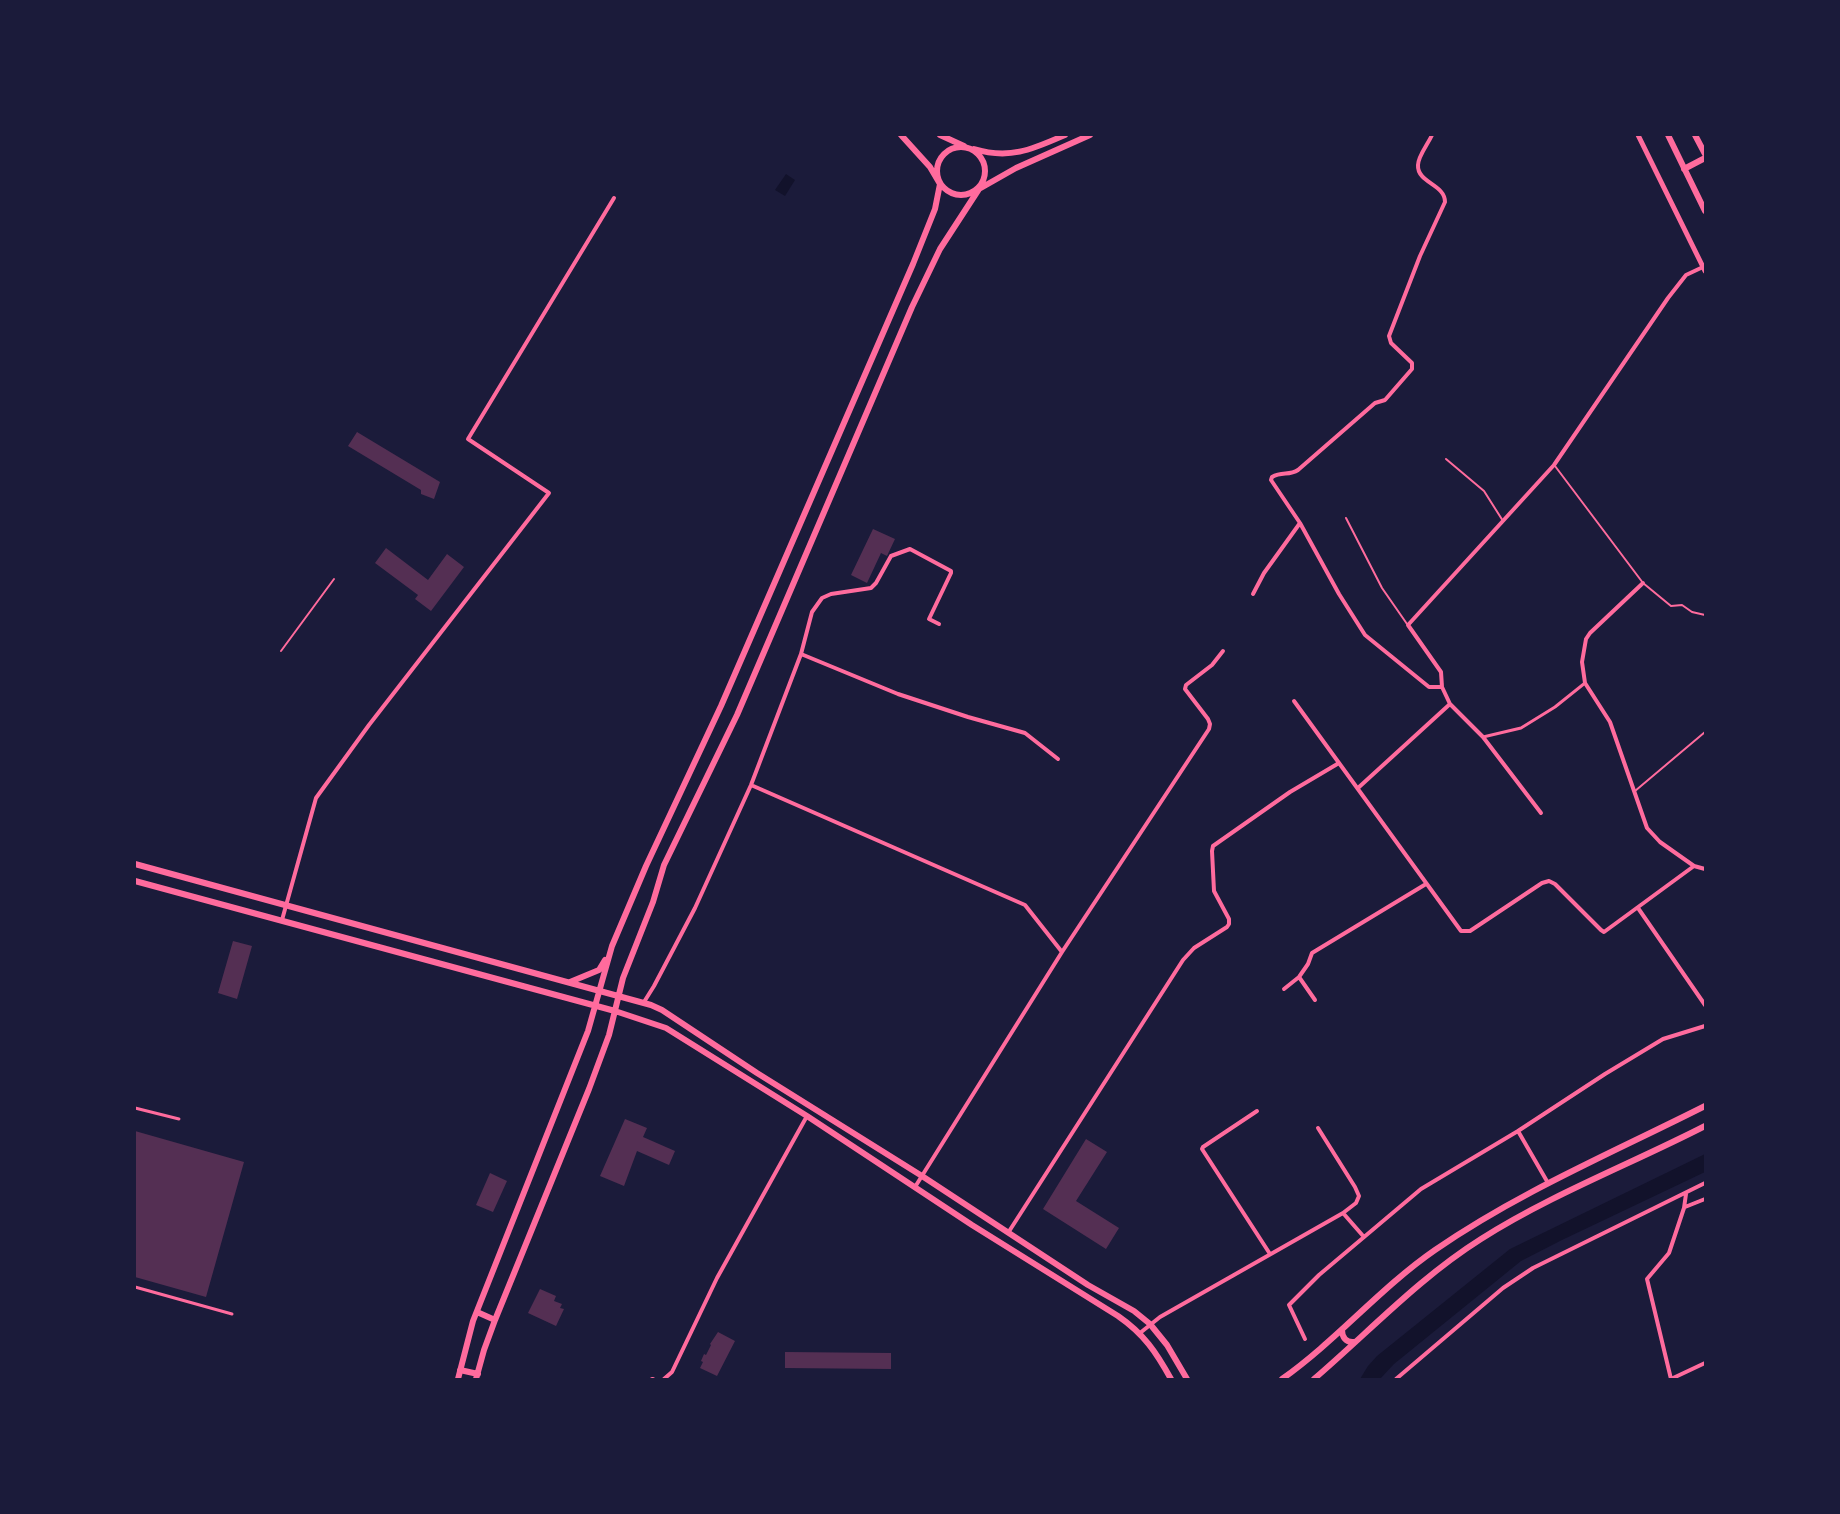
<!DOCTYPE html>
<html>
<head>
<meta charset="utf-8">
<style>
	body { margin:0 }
	#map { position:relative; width:1840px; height:1514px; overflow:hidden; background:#1b1b3a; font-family:"Roboto Serif",serif }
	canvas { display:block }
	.frame { position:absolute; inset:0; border:136px solid #1b1b3a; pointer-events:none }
</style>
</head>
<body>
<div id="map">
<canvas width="1840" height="1514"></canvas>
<div class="frame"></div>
</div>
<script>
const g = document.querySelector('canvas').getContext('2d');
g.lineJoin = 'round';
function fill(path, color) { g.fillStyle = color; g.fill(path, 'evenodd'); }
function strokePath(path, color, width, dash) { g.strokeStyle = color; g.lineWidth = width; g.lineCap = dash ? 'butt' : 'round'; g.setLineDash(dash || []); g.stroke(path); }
fill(new Path2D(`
	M786 174 795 180 785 196 775 190Z
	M1705 1154V1172L1562 1240 1521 1261 1394 1364 1380 1379H1360L1368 1366 1377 1356 1510 1249Z`), '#12122b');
fill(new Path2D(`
	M357 432 440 482 434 499 421 494V490L348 446Z
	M873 529 895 539 887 556 881 553 867 583 851 575Z
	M386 548 428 580 447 554 464 567 431 611 415 599 418 595 375 563Z
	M233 941 252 946 237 999 218 993Z
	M625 1119 647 1128 643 1137 675 1151 669 1165 637 1151 624 1186 600 1176Z
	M135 1131 244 1162 206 1297 135 1277Z
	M1086 1139 1107 1152 1076 1201 1119 1228 1106 1249 1043 1209Z
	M490 1173 507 1181 493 1212 476 1205Z
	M540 1289 556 1296 554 1301 562 1304 560 1308 564 1309 556 1326 528 1313Z
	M718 1332 735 1341 717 1376 700 1368 703 1362 701 1361 704 1354 706 1355 711 1345 710 1344Z
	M785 1352 891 1353V1369L785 1368Z`), '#542f53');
strokePath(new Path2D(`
	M1446 459 1484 491 1503 521
	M1555 466 1643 583 1671 606 1682 605 1692 612 1705 615
	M1346 518 1382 588 1407 624
	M281 651 334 579
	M1635 791 1705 732`), '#ff6b9d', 2);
strokePath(new Path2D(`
	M1483 737 1521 728 1555 707 1585 683
	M135 1108 179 1119
	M135 1287 232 1314`), '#ff6b9d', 3);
strokePath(new Path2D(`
	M1432 135C1428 144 1418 156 1418 165 1417 183 1445 184 1445 202L1420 256 1389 336 1391 343 1412 363V369L1385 400 1375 403 1298 470C1289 476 1282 471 1272 477L1271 480 1300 523 1339 594 1365 635 1429 687H1442
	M1643 583 1590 633 1586 639 1582 662 1585 683 1610 722 1647 828 1660 842 1694 866 1705 869
	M1253 594 1264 573 1300 523
	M801 654 898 694 968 717 1025 733 1058 759
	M1294 701 1461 931H1470L1542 883 1549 881 1555 884 1601 930 1604 932 1694 866
	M751 785 1025 905 1062 952
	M1358 788 1450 704
	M1541 813 1483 737 1450 704 1442 687 1441 672 1408 625 1554 465 1668 298 1686 275 1703 267
	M1638 908 1705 1005
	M282 920 316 798 369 725 549 493 468 439 614 198
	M1299 977 1315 1000
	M1284 989 1299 977 1308 964 1312 953 1426 884
	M644 1002 654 986 695 908 751 785 801 654 812 612 822 598 831 594 871 588 876 583 891 556 910 549 951 571V573L929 619 939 624
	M1257 1111 1203 1147 1202 1149 1270 1254
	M1318 1128 1355 1187 1359 1196 1356 1203 1343 1213 1364 1237
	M1518 1131 1548 1183
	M915 1187 1062 952 1209 729 1210 724 1208 719 1185 689 1186 685 1212 665 1223 651
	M1686 1194 1684 1208 1669 1253 1647 1279 1671 1379 1705 1363
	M1685 1207 1705 1199
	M1008 1233 1183 960 1194 948 1227 927 1229 924V919L1214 891 1212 851 1213 846 1290 792 1339 763
	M1140 1333 1160 1317 1343 1213
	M1305 1339 1289 1305 1319 1275 1421 1189 1518 1131 1605 1074 1663 1039 1705 1026
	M652 1379H653
	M664 1379 672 1372 717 1278 807 1116
	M1396 1379 1503 1288 1533 1268 1705 1183`), '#ff6b9d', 4);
strokePath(new Path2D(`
	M1638 135 1705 271`), '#ff6b9d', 5);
strokePath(new Path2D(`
	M940 135 964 146
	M937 171a24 24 0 1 1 48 0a24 24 0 1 1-48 0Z
	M974 149C1010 160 1033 149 1065 135
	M135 864 651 1005 662 1010 757 1073 922 1176 1088 1285 1134 1311 1150 1324 1167 1345 1187 1379
	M135 881 615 1011 666 1028 807 1116 972 1225 1118 1316C1144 1334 1156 1352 1171 1379
	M570 982 599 970 605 960
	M477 1312 495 1320
	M460 1370 478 1374
	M458 1379 473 1321 588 1031 612 946 646 866 721 706 913 264 935 209 940 184 930 167 901 135
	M476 1379 484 1350 495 1320 589 1089 609 1035 623 978 653 902 664 865 737 715 912 307 940 249 979 189 1016 168 1090 135`), '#ff6b9d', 6);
strokePath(new Path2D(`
	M1668 135 1705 211
	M1695 135 1705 154
	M1684 169 1705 158
	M1342 1330C1342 1337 1346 1343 1354 1342
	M1282 1379C1337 1340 1380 1288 1435 1250 1519 1192 1614 1152 1705 1106
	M1314 1379C1370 1331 1419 1278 1481 1239 1552 1194 1631 1164 1705 1126`), '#ff6b9d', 6);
</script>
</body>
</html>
